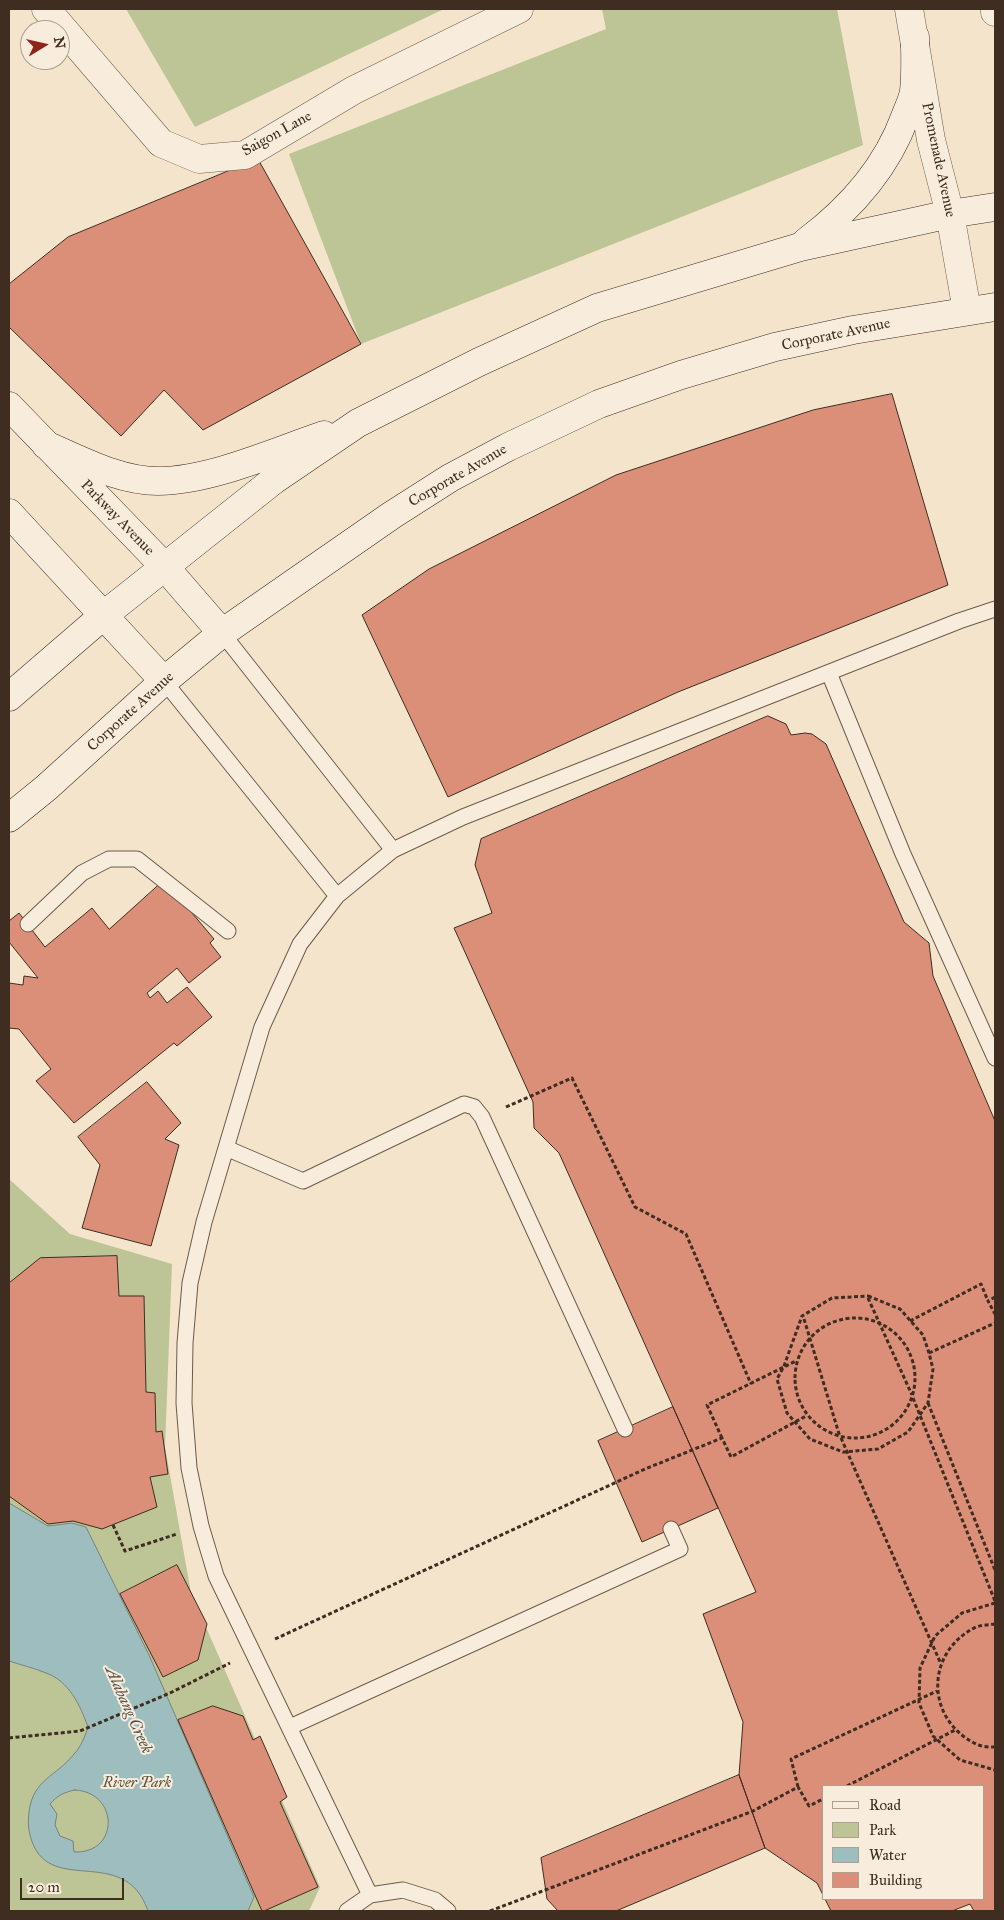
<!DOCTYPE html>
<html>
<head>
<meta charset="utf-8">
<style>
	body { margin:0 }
	#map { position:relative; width:1004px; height:1920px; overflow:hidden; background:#f4e4cb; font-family:"IM FELL Great Primer",serif }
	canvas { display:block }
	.frame { position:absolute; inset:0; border:10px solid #3e2d20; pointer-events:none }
	.legend { position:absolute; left:822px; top:1785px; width:162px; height:115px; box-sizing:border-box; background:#f8eddd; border:1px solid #aea091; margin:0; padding:6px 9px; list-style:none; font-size:15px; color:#3e2d20 }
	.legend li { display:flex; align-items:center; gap:10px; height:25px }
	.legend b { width:25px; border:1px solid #aea091 }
	.north { position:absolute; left:20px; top:20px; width:50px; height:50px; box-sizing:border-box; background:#f8eddd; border:1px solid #aea091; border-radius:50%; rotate:81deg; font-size:14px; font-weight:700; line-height:20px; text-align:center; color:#3e2d20 }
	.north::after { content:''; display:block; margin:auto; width:18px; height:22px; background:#8f2418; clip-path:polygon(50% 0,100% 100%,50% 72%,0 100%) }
	.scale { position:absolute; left:20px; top:1878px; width:104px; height:22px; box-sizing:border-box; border:2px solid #3e2d20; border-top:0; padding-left:6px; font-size:15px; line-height:18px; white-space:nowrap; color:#3e2d20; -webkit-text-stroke:4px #f8eddd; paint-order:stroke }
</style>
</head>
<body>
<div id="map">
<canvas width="1004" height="1920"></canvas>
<div class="frame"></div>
<ul class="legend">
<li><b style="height:6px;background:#f8eddd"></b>Road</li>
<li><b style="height:14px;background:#bdc496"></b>Park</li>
<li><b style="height:14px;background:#9ebdbe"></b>Water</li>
<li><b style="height:14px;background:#db8f79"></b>Building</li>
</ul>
<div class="north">N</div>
<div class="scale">20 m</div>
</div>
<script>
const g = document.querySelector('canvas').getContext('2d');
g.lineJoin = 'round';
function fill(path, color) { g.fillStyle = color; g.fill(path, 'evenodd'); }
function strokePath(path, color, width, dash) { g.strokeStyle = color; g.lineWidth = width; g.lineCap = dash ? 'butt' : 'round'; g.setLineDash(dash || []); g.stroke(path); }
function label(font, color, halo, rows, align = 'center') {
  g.font = font + ' "IM FELL Great Primer",serif'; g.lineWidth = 4; g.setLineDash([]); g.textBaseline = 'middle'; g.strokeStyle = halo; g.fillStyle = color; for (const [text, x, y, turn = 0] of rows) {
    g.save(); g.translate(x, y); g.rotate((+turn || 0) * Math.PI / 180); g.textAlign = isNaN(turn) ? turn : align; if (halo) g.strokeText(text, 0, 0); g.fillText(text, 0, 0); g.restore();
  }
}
fill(new Path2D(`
	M126 9H444L195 127Z
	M602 9H837L863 145 361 344 289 154 606 29Z
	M9 1179 70 1234 172 1264 165 1447 191 1593 320 1887 309 1911H9Z`), '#bdc496');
const water = new Path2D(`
	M9 1503 48 1526 72 1523 86 1527 149 1655 254 1897 248 1911H148C124 1841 46 1900 30 1835 28 1828 28 1820 29 1812 33 1779 56 1777 74 1754 81 1747 85 1736 88 1727 80 1705 69 1681 46 1673 34 1668 21 1665 9 1661ZM75 1790C119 1792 120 1854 74 1852L73 1841 60 1836 55 1825 57 1814 50 1804C57 1796 64 1792 75 1790Z`);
fill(water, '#9ebdbe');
strokePath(water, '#78837f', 1);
const building = new Path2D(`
	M258 159 361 344 203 430 164 390 121 436 9 327V284L68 237Z
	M892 394 948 585 678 692 448 797 362 615 429 569 616 475 813 410Z
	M768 716 786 724 791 735 805 733 812 734 826 744 904 922 929 943 933 976 995 1121V1911H974L970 1904 952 1911H831L825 1899H983V1786H823V1895L817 1883 765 1848 739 1775 743 1722 703 1614 756 1592 559 1153 534 1128 533 1102 454 928 492 913 475 865 481 839Z
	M160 884 176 894 214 939 210 943 221 957 189 983 177 968 147 993 150 998 158 991 167 1003 187 987 212 1017 177 1046 174 1043 74 1123 36 1081 51 1069 19 1029 9 1028V983L23 985 24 976 38 978 9 942V921L19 913 45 947 92 908 109 929Z
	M147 1082 181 1123 165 1139 179 1145 151 1246 82 1228 100 1165 78 1137Z
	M117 1256 119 1296H144L146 1392 155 1393 156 1432 162 1431 168 1474 150 1477 157 1507 102 1529 73 1521 48 1524 9 1496V1283L40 1258Z
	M673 1407 718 1508 642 1542 598 1441Z
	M177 1565 207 1624 198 1660 163 1677 120 1594Z
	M213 1706 243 1716 253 1740 260 1736 287 1797 280 1802 318 1887 264 1911H262L178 1720Z
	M739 1775 765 1848 616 1911H558L547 1899 541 1858Z`);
fill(building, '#db8f79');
strokePath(building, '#3e2d20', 1);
const lane = new Path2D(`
	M222 633 393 850
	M829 673 903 854 995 1058
	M164 681 337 896
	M28 924 82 873 109 859H137L228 931
	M226 1148 303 1181 464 1104 474 1107 482 1117 625 1429
	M290 1727 680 1549 671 1529
	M370 1895 216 1576 201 1526 189 1468 184 1403 185 1343 190 1283 204 1222 262 1027 300 944 337 896 393 850 463 817 959 621 995 609
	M347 1911 370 1895 403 1890 435 1900 448 1911`);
const street = new Path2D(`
	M46 9 161 143 199 159 245 155 354 90 519 9
	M909 9 931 140 950 214 967 311
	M995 9V12`);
const secondary = new Path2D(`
	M806 242C850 209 886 169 905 117 908 109 913 99 914 91 916 73 915 55 915 37
	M9 406 164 566 222 633
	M46 445C81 460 119 481 158 481 210 481 274 452 324 435
	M9 513 164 681
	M9 697 104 615 274 480 358 423 479 362 597 308 800 247 950 214 995 207
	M9 818 46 788 164 681 222 633 392 515 450 478 508 447 599 404 681 375 775 347 853 330 995 307`);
strokePath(lane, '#6c5b4b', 17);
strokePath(street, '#6c5b4b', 29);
strokePath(secondary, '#3e2d20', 29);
strokePath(new Path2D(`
	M506 1107 572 1078 635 1207 686 1234 751 1384
	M868 1296 900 1309 923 1335 929 1353 933 1369 928 1403 908 1432 878 1449 843 1452 810 1439 787 1413 777 1379 784 1366 802 1316 832 1298Z
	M995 1297 988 1301 995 1314
	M795 1378a60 60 0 1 1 120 0a60 60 0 1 1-120 0Z
	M910 1321 981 1284 988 1301
	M929 1353 995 1323
	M913 1398 995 1601
	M928 1403 995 1570
	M722 1438 707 1405 796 1361
	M841 1438 941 1664
	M113 1525 125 1551 177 1534
	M995 1603 962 1613 935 1636 920 1668 919 1703 933 1736 960 1760 995 1770
	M995 1624C989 1625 982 1625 976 1627 925 1652 925 1719 976 1744 982 1747 989 1747 995 1747
	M275 1639 645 1469 722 1438 731 1457 806 1416
	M9 1738 80 1731 170 1693 230 1663
	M847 1786 955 1730
	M798 1787 791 1759 937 1691
	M490 1911 753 1811 798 1787 809 1806 823 1799`), '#3e2d20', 3, [4, 2.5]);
strokePath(lane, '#f8eddd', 15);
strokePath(street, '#f8eddd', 28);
strokePath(secondary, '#f8eddd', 28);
strokePath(new Path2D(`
	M868 1298 912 1395
	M804 1319 840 1437`), '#3e2d20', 3, [4, 2.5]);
label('15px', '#3e2d20', '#f8eddd', [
	["Saigon Lane",277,134,-29],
	["Promenade Avenue",938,160,78],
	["Corporate Avenue",836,335,-12],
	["Corporate Avenue",458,476,-30],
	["Parkway Avenue",117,518,46],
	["Corporate Avenue",131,712,-42]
]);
label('italic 15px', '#5e533e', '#f8eddd', [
	["River Park",137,1783]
]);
label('italic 16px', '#565148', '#f8eddd', [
	["Alabang Creek",128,1710,66]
]);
</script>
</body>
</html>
